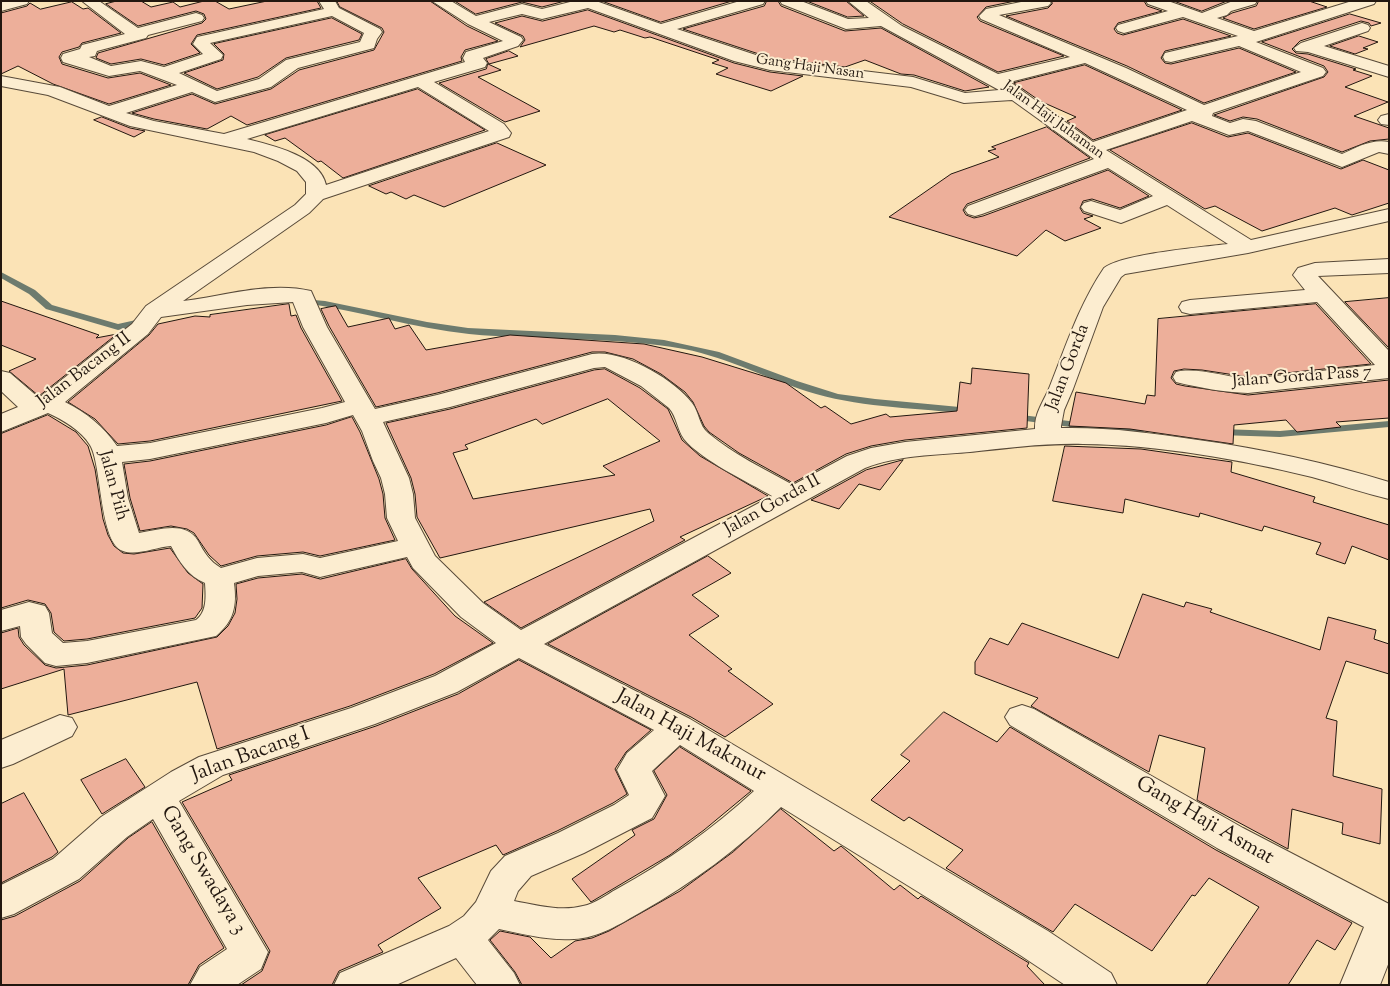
<!DOCTYPE html>
<html>
<head>
<meta charset="utf-8">
<style>
	body { margin:0 }
	#map { position:relative; width:1390px; height:986px; overflow:hidden; background:#fbe3b6; font-family:"Sorts Mill Goudy",serif }
	canvas { display:block }
	.frame { position:absolute; inset:0; border:2px solid #22170f; pointer-events:none }
</style>
</head>
<body>
<div id="map">
<canvas width="1390" height="986"></canvas>
<div class="frame"></div>
</div>
<script>
const g = document.querySelector('canvas').getContext('2d');
g.lineJoin = 'round';
function fill(path, color) { g.fillStyle = color; g.fill(path, 'evenodd'); }
function strokePath(path, color, width, dash) { g.strokeStyle = color; g.lineWidth = width; g.lineCap = dash ? 'butt' : 'round'; g.setLineDash(dash || []); g.stroke(path); }
function label(font, color, halo, rows, align = 'center') {
  g.font = font + ' "Sorts Mill Goudy",serif'; g.lineWidth = 4; g.setLineDash([]); g.textBaseline = 'middle'; g.strokeStyle = halo; g.fillStyle = color; for (const [text, x, y, turn = 0] of rows) {
    g.save(); g.translate(x, y); g.rotate((+turn || 0) * Math.PI / 180); g.textAlign = isNaN(turn) ? turn : align; if (halo) g.strokeText(text, 0, 0); g.fillText(text, 0, 0); g.restore();
  }
}
fill(new Path2D(`
	M1 272 35 290 52 305 118 324 145 318 149 321 148 323 118 330 46 309 29 294 1 278Z
	M302 299 325 301 427 322 468 328 615 335 664 340 719 352 797 381 838 394 875 399 970 408 975 411 970 414C919 408 866 408 816 394 771 381 730 358 684 349 613 336 540 341 469 334 413 328 360 311 305 303H302Z
	M1014 414 1108 426H1143L1148 429 1143 432H1108L1011 419 1009 417Z
	M1389 421V427L1280 437 1220 435 1215 432 1220 429 1280 431Z`), '#6d7b6e');
const building = new Path2D(`
	M117 1H141L151 7 173 2 180 7 204 1H215L229 9 267 1H317L321 8 197 35 191 44 200 53 164 65 141 59 111 64 96 58 98 53 202 23 206 19 204 14 196 11 138 26 106 4Z
	M337 1H430L467 26 498 41 465 50 461 57 462 61 247 125 231 116 207 129 154 119 132 113 192 94 215 104 271 89 299 70 374 50 384 32 382 28 340 7Z
	M455 1H565L542 7 522 2 476 14Z
	M602 1H732L661 22Z
	M767 1H778L781 6 845 31 881 28 989 87 965 91 914 75 901 74 865 60 845 67 771 58 683 29 764 6Z
	M807 1H846L864 16 848 17Z
	M870 1H1015L986 7 977 17 980 21 1064 56 998 72 903 24Z
	M1052 1H1144L1147 6 1162 11 1118 23 1114 29 1117 33 1123 35 1183 19 1231 36 1165 51 1161 58 1165 63 1171 64 1239 48 1296 72 1204 103 1127 66 1006 16 1048 8 1052 4Z
	M1174 1H1227L1202 11Z
	M1259 1H1309L1327 7 1254 29 1223 18 1232 13 1256 6Z
	M72 2 83 9 88 8 121 33 82 43 79 47 62 52 59 57 62 64 108 78 140 73 171 85 109 104 53 84 18 66 1 74V13L27 6 30 3 40 9Z
	M588 10 734 63 770 72 803 76 771 91 716 74 728 68 712 63 719 60 650 37 645 38 620 30 614 32 594 26 520 47 525 40 523 36 495 23 522 16 542 21Z
	M1350 14 1381 23 1371 26 1369 23 1361 21 1300 41 1292 49 1296 53 1308 54 1356 69 1353 70 1372 76 1345 87 1388 102 1354 116 1389 128V139L1370 141 1342 152 1257 119 1243 117 1230 121 1214 115 1324 77 1328 72 1324 66 1262 42Z
	M332 18 362 34 359 40 286 58 258 77 217 89 184 73 223 60 224 54 214 44Z
	M1359 36 1378 42 1363 48 1368 49 1355 54 1330 46Z
	M509 51 518 56 489 64 486 59Z
	M488 64 501 70 478 77 540 111 505 122 439 83 486 69Z
	M1085 65 1182 110 1093 140 1067 121 1076 117 1040 101 1014 83Z
	M418 89 485 130 343 178 321 161 318 162 285 138 275 141 265 135Z
	M102 117 130 128 145 131 134 137 94 120Z
	M1192 123 1228 137 1248 133 1341 169 1363 160 1389 170V203L1352 215 1335 208 1262 231 1215 206 1205 209 1110 150Z
	M1047 127 1090 158 967 204 963 210 966 215 974 218 983 216 1108 170 1149 196 1120 208 1092 199 1083 201 1080 208 1083 213 1093 216 1084 219 1101 228 1065 241 1046 230 1017 256 889 217 951 174 999 157 988 151 996 149 992 147Z
	M497 143 546 165 444 207 414 195 406 199 391 192 386 194 369 186Z
	M1389 298V348L1345 302Z
	M1 301 99 335 96 338 117 334 39 396 9 371 36 359 1 345Z
	M289 304 291 316 296 315 301 328 342 401 150 441 118 444 95 419 68 402 149 335 158 324 195 316 210 317V315Z
	M1316 304 1371 364 1248 377 1202 370 1184 369 1174 371 1171 378 1176 384 1185 386 1248 395 1389 380V418L1336 422 1341 427 1297 432 1286 420 1234 425 1233 444 1130 429 1069 426 1076 392 1145 404 1147 395 1155 396 1158 319Z
	M336 306 348 327 389 318 395 329 409 325 426 350 510 335 644 344 702 357 786 383 821 408 825 406 851 424 886 414 890 417 957 411 960 382 971 384 972 368 1029 374 1027 428 905 440 871 446 846 454 793 483 739 453 709 432 704 426 693 402 685 392 661 374 633 359 605 352H592L437 393 376 407 329 326 321 309Z
	M605 369 640 388 668 409 682 440 700 456 768 496 680 537 685 540 521 628 484 602 654 521 650 509 440 558 417 517 415 494 411 478 386 423 450 409 594 370ZM608 399 660 441 603 466 615 475 473 499 453 453 468 449 465 445 536 419 542 424Z
	M48 415 76 432 88 446 95 469 103 519 108 535 114 546 123 553 134 554 170 548 188 573 203 584 202 608 195 618 87 639 64 641 54 632 51 613 45 604 28 600 1 608V434Z
	M352 417 360 432 379 479 383 494 385 518 395 540 320 556 303 552 257 556 221 566 209 555 194 533 187 529 171 526 140 531 130 498 124 464 150 461 326 425Z
	M1065 446 1141 449 1232 462 1231 472 1315 497 1313 502 1389 525V560L1352 546 1345 564 1316 554 1321 543 1264 526 1262 531 1200 513 1199 517 1125 499 1123 513 1053 501Z
	M903 460 880 490 859 484 839 509 811 500 866 470Z
	M708 556 731 573 692 595 719 616 689 635 732 669 728 671 773 704 725 737 691 717 548 644Z
	M406 559 412 569 455 616 493 643 434 674 350 706 217 749 197 682 68 715 64 669 1 689V633L18 628 19 637 24 645 45 665 56 668 87 665 217 637 228 626 235 613 237 599 236 584 258 578 302 574 320 579Z
	M1143 594 1184 607 1186 602 1212 609 1210 612 1320 650 1328 617 1376 630 1374 639 1389 644V674L1346 661 1326 718 1337 721 1333 776 1382 789 1380 844 1342 834 1343 823 1292 809 1288 849 1197 800 1205 748 1159 735 1149 772 1031 706 1038 698 975 674V662L990 638 1008 645 1022 623 1118 658Z
	M519 660 651 730 626 752 615 769 627 794 613 803 557 831 503 855 496 845 418 878 441 908 378 945 383 952 339 971 332 985H241L262 971 270 951 182 802 232 780 229 775 376 726 458 694Z
	M944 712 997 742 1010 727 1216 850 1352 923 1335 950 1317 940 1288 985H1206L1259 907 1209 878 1195 896 1192 895 1152 951 1075 904 1053 932 946 868 963 850 909 817 904 821 871 800 910 761 901 755Z
	M680 747 751 791 704 830 670 855 591 902 572 879 635 835 632 830 654 819 667 795 654 771Z
	M126 759 145 787 102 814 81 780Z
	M24 793 58 852 52 857 1 883V804Z
	M781 809 834 851 841 846 894 890 900 885 918 899 921 896 1019 957 1029 963 1027 966 1045 985H522L515 972 490 940 500 931 530 937 551 958 575 941 592 938 609 931 680 891 733 852Z
	M152 822 224 948 199 965 188 985H1V920L15 916 80 881 128 838Z`);
fill(building, '#edaf9a');
strokePath(building, '#22170f', 1);
const street = new Path2D(`
	M1 1H29L27 4 1 11Z
	M82 1H99L138 28 196 13 202 15 204 18 202 21 148 35 146 38 97 51 95 56 89 57 111 66 141 61 164 67 203 54 193 44 197 37 324 9 319 1H335L339 8 380 29 382 32 377 39 374 48 298 68 271 87 215 102 192 92 126 113 154 121 224 134 465 62 463 58 466 52 503 41 468 24 432 1H451L476 16 522 4 542 9 574 1H596L661 24 740 1H765L763 4 677 29 771 60 913 77 965 93 999 90 881 26 846 29 782 4 780 1H801L848 19 869 18 848 1H866L902 26 998 74 1070 57 981 19 979 16 986 9 1026 1H1049L1051 3 1048 6 999 15 1126 68 1204 105 1301 72 1239 46 1171 62 1165 61 1163 57 1165 53 1238 36 1183 17 1124 33 1118 31 1116 28 1118 25 1168 11 1148 4 1146 1H1168L1202 13 1233 1H1257L1255 4 1231 11 1227 15 1217 18 1254 31 1352 1H1376L1374 4 1256 42 1323 68 1326 72 1323 76 1213 113 1212 116 1230 123 1243 119 1256 121 1342 154C1358 147 1371 139 1389 142V154L1379 152 1342 167 1248 131 1229 135 1192 121 1106 150 1251 240 1389 209V221L1248 253 1125 274 1121 277 1103 307 1073 389 1064 410 1061 426V428C1107 427 1153 433 1198 440 1263 449 1327 463 1389 482V499C1363 493 1338 484 1312 477 1238 459 1160 445 1083 444 1046 443 1008 448 970 452 936 455 898 455 865 468L544 644 690 719 791 779 1048 931 1111 973 1117 985H1065L1020 955 781 807C739 849 692 883 641 912 620 924 598 938 574 939 549 941 523 934 499 929L488 940 514 973 520 985H477L456 958 396 985H334L340 973 449 926 464 916 476 902 491 871 505 856 558 833 614 805 629 795 617 770 627 753 654 730 519 658 457 692 375 724 223 775 179 801 268 952 261 969 237 985H190L200 967 227 949 153 819 127 837 79 879 14 914 1 918V885L53 859 101 817 171 772 199 757 351 708 435 676 496 643 461 617 413 568 407 557 320 577 302 572 258 576 234 583C237 606 234 621 216 636L87 663 56 666 45 663 26 644 21 637 20 626 1 631V610L29 602 45 606 49 613 52 633 63 643 87 641 196 620C207 612 206 597 205 583 188 576 179 561 171 546 156 547 137 556 123 551 99 543 102 464 90 445 81 430 63 420 48 413L1 432V414L18 407 1 391V371L10 373 39 398 132 324 146 306 295 205 306 194V182L297 171 278 161 254 152 130 126 48 95 1 86V76L60 87 109 106 177 85 140 71 109 76 63 62 61 58 63 54 80 49 82 45 125 34ZM588 8 734 61 770 70 911 87 964 103 1012 100 1094 159 968 206 965 210 968 214 975 216 982 214 1108 168 1153 196 1120 210 1091 201 1084 203 1081 207 1084 211 1121 223 1167 205 1228 244C1202 247 1122 254 1104 268 1079 305 1066 346 1050 386 1044 401 1034 414 1035 429L905 442 871 448 847 456 793 485C764 469 733 454 708 433 699 426 699 412 692 403 674 379 622 349 592 354L437 395 375 409 327 327 311 291C270 281 224 296 183 301L309 213 323 199 509 137 511 133 504 124 434 82 485 67 487 63 483 58 518 46 523 40 521 37 489 22 522 14 542 19ZM332 16 364 33 360 42 286 60 259 79 217 91 179 73 221 59 223 55 210 43ZM1085 63 1187 110 1093 142 1010 82ZM418 87 489 131 326 185C320 156 271 145 247 139ZM293 302 303 327 345 402 322 408 150 443 117 446C103 426 87 413 65 402L148 334 161 317 247 305ZM605 367 641 386 669 408C677 417 677 429 684 439 701 460 748 482 772 496L521 630 483 603 435 556 415 518 413 494 409 478 383 422 450 407 594 368ZM353 415 362 431 373 461 381 478 385 494 387 518 398 541 320 558 303 554 257 558 221 568C209 561 204 552 198 541 186 520 158 530 139 533L128 498 122 462 150 459 326 423ZM680 745 754 791C713 829 666 862 617 889 606 895 595 904 583 906 561 912 535 905 514 901L518 891 531 876 584 853 652 818 665 796 652 771Z
	M1362 23 1368 25 1370 28 1368 31 1324 46 1389 66V77L1308 52 1296 51 1294 48 1301 43Z
	M1389 114V125L1381 124 1378 120 1381 116Z
	M1389 259V273L1318 276 1389 351V378L1248 393C1224 392 1200 388 1176 382L1173 377 1176 372C1196 367 1226 377 1248 379L1375 365 1317 302 1190 314 1182 312 1179 307 1182 302 1190 300 1305 290 1293 275 1298 268 1315 263Z
	M1022 705 1034 709 1243 828 1389 904V962L1380 985H1340L1364 927 1217 848 1010 725 1005 717 1010 709Z
	M60 715 72 718 77 727 72 736 13 764 1 768V740Z`);
strokePath(street, '#584a39', 2);
fill(street, '#fcedd0');
label('15px', '#22170f', '#fcedd0', [
	["Gang Haji Nasan",810,68,8],
	["Jalan Haji Juhaman",1053,121,36]
]);
label('18px', '#22170f', '#fcedd0', [
	["Jalan Gorda",1069,368,-69],
	["Jalan Bacang II",85,371,-37],
	["Jalan Gorda Pass 7",1302,378,-4],
	["Jalan Piih",112,486,75],
	["Jalan Gorda II",773,506,-29]
]);
label('21px', '#22170f', '#fcedd0', [
	["Jalan Haji Makmur",690,737,29],
	["Jalan Bacang I",251,756,-20],
	["Gang Haji Asmat",1204,822,30],
	["Gang Swadaya 3",202,871,59]
]);
</script>
</body>
</html>
